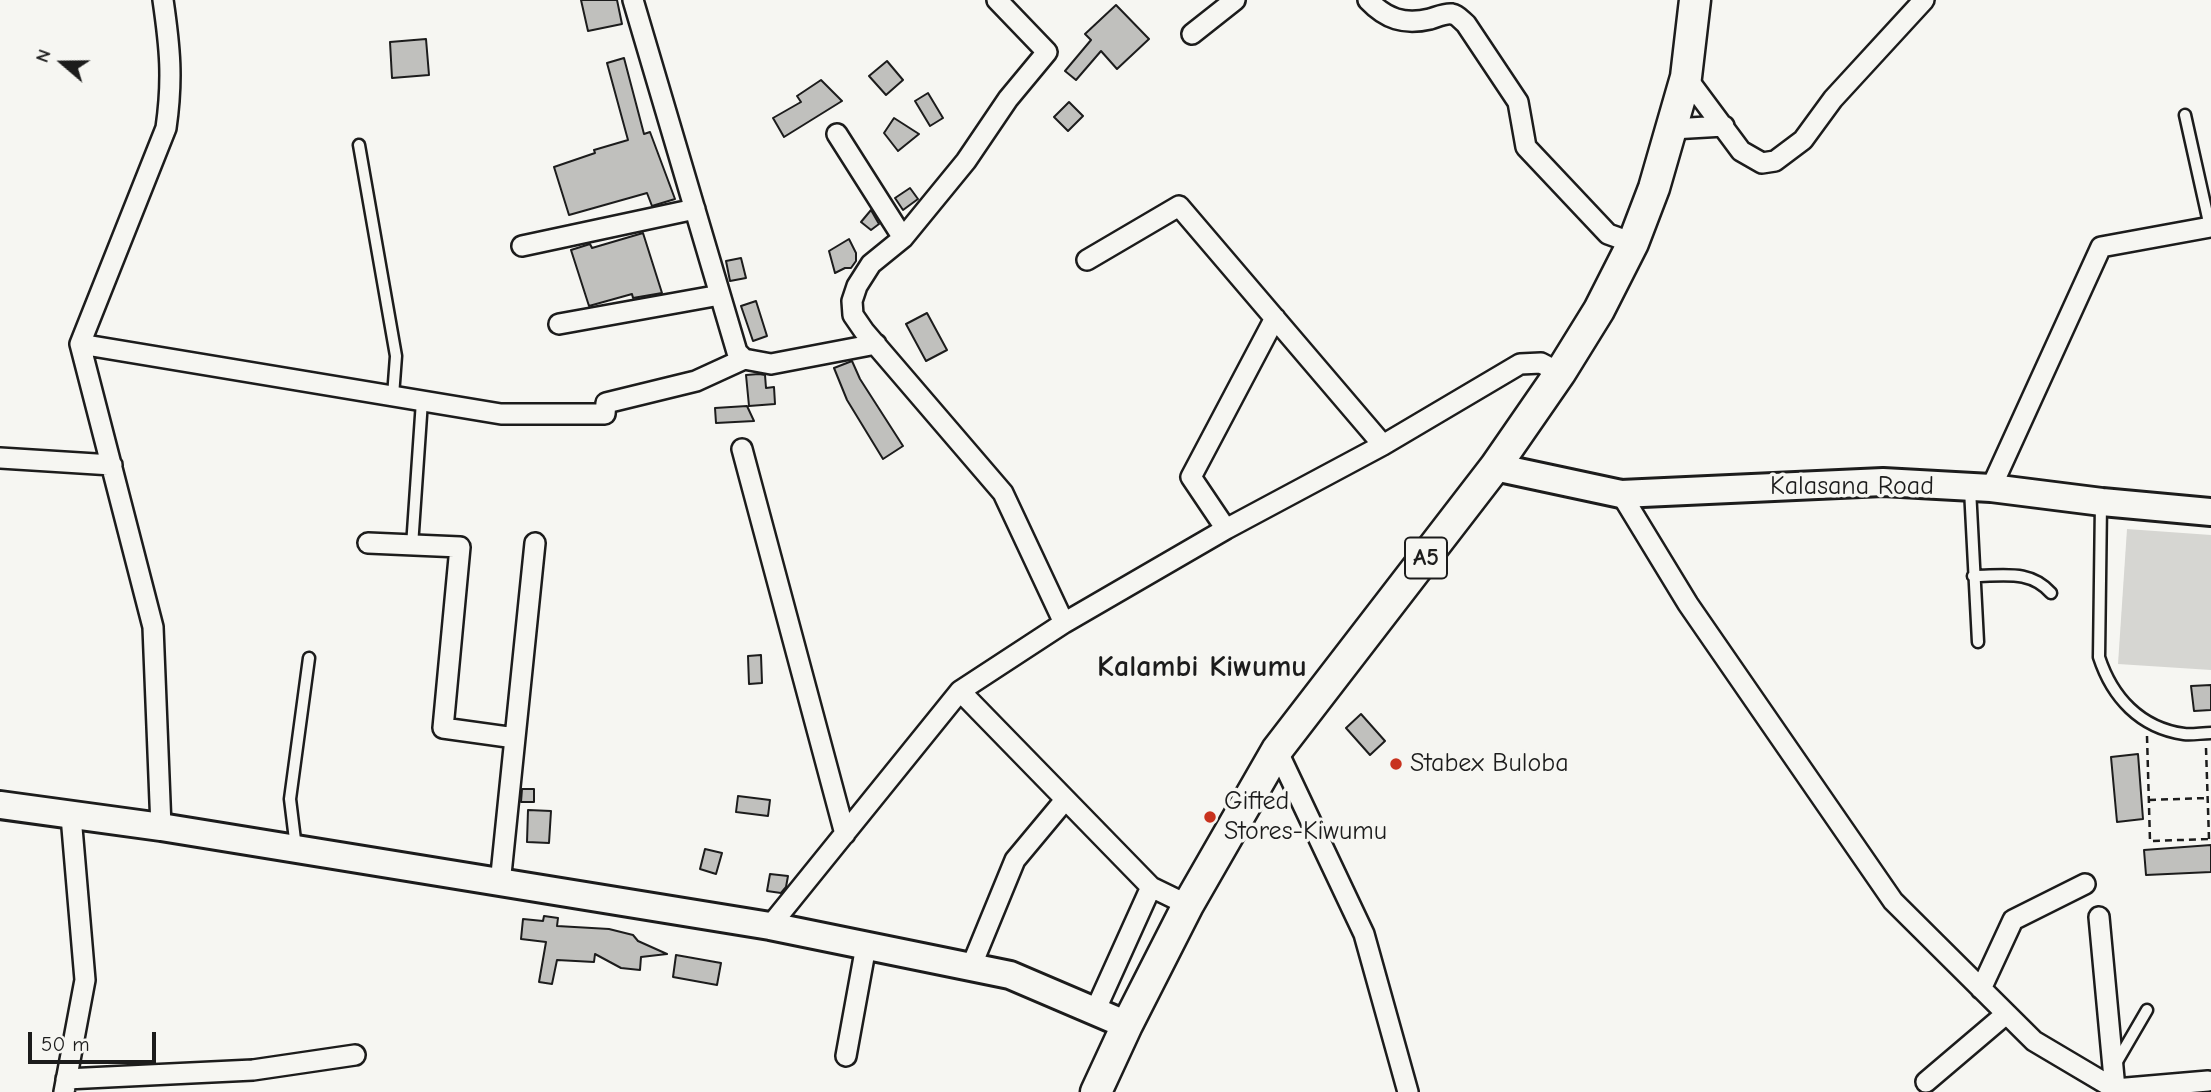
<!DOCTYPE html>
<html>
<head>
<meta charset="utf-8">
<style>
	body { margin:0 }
	#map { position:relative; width:2211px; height:1092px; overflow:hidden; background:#f6f6f2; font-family:"Comic Neue",sans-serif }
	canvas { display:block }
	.north { position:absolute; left:28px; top:28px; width:70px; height:70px; -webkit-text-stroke:5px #f6f6f2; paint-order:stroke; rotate:290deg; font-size:19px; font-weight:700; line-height:28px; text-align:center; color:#1c1c1c }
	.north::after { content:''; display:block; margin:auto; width:24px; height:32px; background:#1c1c1c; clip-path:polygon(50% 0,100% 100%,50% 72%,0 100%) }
	.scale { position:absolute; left:28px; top:1032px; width:128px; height:32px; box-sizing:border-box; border:4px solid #1c1c1c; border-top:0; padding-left:9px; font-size:21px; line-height:24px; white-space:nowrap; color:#1c1c1c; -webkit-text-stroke:5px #f6f6f2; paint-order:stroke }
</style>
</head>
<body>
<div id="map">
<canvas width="2211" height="1092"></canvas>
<div class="north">N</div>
<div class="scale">50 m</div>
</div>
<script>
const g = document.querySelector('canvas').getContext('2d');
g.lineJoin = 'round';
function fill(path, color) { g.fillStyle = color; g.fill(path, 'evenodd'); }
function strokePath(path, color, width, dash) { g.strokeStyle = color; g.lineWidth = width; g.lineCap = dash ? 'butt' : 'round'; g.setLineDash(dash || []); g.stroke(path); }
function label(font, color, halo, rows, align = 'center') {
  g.font = font + ' "Comic Neue",sans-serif'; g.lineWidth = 7; g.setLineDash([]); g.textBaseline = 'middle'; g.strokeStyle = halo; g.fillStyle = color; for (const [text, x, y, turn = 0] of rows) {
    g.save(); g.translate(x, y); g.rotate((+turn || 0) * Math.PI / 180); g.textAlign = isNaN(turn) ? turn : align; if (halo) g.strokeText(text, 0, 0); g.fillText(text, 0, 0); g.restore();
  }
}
fill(new Path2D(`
	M2127 529 2211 535V670L2118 664Z`), '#d6d6d2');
const building = new Path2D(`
	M581 0H617L622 24 588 31Z
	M1116 5 1149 39 1117 69 1101 51 1076 80 1065 71 1091 40 1085 34Z
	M426 39 429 75 392 78 390 42Z
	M624 58 644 134 650 132 675 199 652 206 647 193 569 215 554 167 595 153 594 150 628 140 607 63Z
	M887 61 903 80 886 95 869 76Z
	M821 80 842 101 784 137 773 118 801 102 797 96Z
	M928 93 943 118 930 126 915 101Z
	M1069 102 1083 116 1068 131 1054 117Z
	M894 118 919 134 898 151 884 133Z
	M910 188 918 199 903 210 895 198Z
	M871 210 879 224 871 230 861 222Z
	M643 233 662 293 633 298 632 294 589 306 571 250 590 244 592 248Z
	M849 239 856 253V261L851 268H845L835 273 829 251Z
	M741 258 746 278 730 281 726 261Z
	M756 301 767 336 753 341 741 306Z
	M927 313 947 350 926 361 906 324Z
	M852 361 860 379 903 446 883 459 847 400 834 368Z
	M759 374 765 375 766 388 774 387 775 404 749 406 746 375Z
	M747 406 754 421 716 423 715 408Z
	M761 655 762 683 749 684 748 656Z
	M2211 685V710L2194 711 2191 686Z
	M1361 714 1385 741 1370 755 1346 728Z
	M2138 754 2143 819 2117 822 2111 757Z
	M522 789H534V802H521Z
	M738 796 770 800 768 816 736 812Z
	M528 810 551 811 549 843 527 842Z
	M2211 845V872L2146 875 2144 850Z
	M705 849 722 853 716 874 700 869Z
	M770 874 788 876 786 887 781 893 767 891Z
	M544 916 558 918 557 926 609 929 633 935 638 941 667 954 641 957 640 970 621 968 595 954 594 962 557 960 552 984 539 982 546 942 521 939 523 919 543 921Z
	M676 955 721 963 717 985 673 977Z`);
fill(building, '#c0c0bd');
strokePath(building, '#1c1c1c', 2);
const lane = new Path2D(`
	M2185 115 2210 227
	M359 145 396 356 393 396
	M1970 489 1978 642
	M2101 503 2099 657C2112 697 2140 728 2184 734 2192 735 2202 733 2211 733
	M412 546 422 401
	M1973 576C2003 576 2030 569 2051 593
	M296 848 290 799 309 658
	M2115 1065 2147 1010`);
const street = new Path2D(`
	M633 0 737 352 744 359 771 364 876 344
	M997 0 1047 52 1008 99 966 161 903 238 871 264 857 286 852 301 853 315 864 331 1003 493 1064 623
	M1368 0C1386 19 1404 25 1430 19 1437 17 1445 13 1452 14 1458 15 1461 20 1466 24L1518 102 1526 147 1608 234 1633 243
	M1192 34 1235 0
	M1686 77 1741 151 1762 163 1775 161 1803 140 1833 99 1924 0
	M1672 129 1724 126
	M837 134 903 238
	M522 246 695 209
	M1087 260 1179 206 1383 445
	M559 324 720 295
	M80 344 501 414H605L606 403 696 381 744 359
	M742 449 845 834
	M0 458 112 465
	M1991 488 2101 247 2210 227
	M1621 494 1688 604 1893 901 2034 1041 2115 1089 2114 1092
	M1226 529 1191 477 1275 318
	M368 543 460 547 443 728 515 738
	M960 691 1151 887 1188 905
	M1277 750 1364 934 1408 1092
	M161 827 153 627 80 344 166 128C173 79 170 48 163 0
	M500 884 535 543
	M2099 917 2115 1089 2208 1081
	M770 926 960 691 1064 623 1226 529 1383 445 1520 364 1541 363 1560 373
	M971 967 1015 860 1065 800
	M1981 989 2013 920 2085 884
	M1095 1011 1151 887
	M846 1056 866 946
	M66 1079 253 1070 355 1055
	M1926 1082 2006 1014
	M64 1092 85 980 71 816`);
const secondary = new Path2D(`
	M1495 467 1621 494 1883 482 1991 488 2102 502 2211 512
	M0 805 161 827 770 926 1010 975 1127 1025`);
const primary = new Path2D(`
	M1096 1092 1127 1025 1188 905 1277 750 1495 467 1560 373 1599 310 1633 243 1654 188 1686 77 1695 0`);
strokePath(lane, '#1c1c1c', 15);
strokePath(street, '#1c1c1c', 24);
strokePath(secondary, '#1c1c1c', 32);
strokePath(primary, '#1c1c1c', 35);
strokePath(new Path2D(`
	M2147 736 2150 841 2211 839
	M2206 748 2209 839
	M2149 800 2208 798`), '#1c1c1c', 2.5, [7, 5]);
strokePath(lane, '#f6f6f2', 10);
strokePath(street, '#f6f6f2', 19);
strokePath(secondary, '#f6f6f2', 26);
strokePath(primary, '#f6f6f2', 30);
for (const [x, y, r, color] of [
	[1396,764,7,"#c8321e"],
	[1210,817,7,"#c8321e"]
]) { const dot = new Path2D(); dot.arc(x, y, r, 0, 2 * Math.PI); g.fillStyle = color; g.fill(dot); strokePath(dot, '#f6f6f2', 2.5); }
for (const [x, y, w] of [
	[1426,558,42]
]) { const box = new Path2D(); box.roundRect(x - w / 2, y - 20.5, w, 41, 5); g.fillStyle = '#f6f6f2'; g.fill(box); strokePath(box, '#1c1c1c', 2); }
label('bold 24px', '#1c1c1c', null, [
	["A5",1426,558]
]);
label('26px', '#1c1c1c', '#f6f6f2', [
	["Kalasana Road",1852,487]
]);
label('26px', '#1c1c1c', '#f6f6f2', [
	["Stabex Buloba",1410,764],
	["Gifted",1224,802],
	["Stores-Kiwumu",1224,832]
], 'left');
label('bold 30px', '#1c1c1c', '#f6f6f2', [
	["Kalambi Kiwumu",1202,668]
]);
</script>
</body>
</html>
